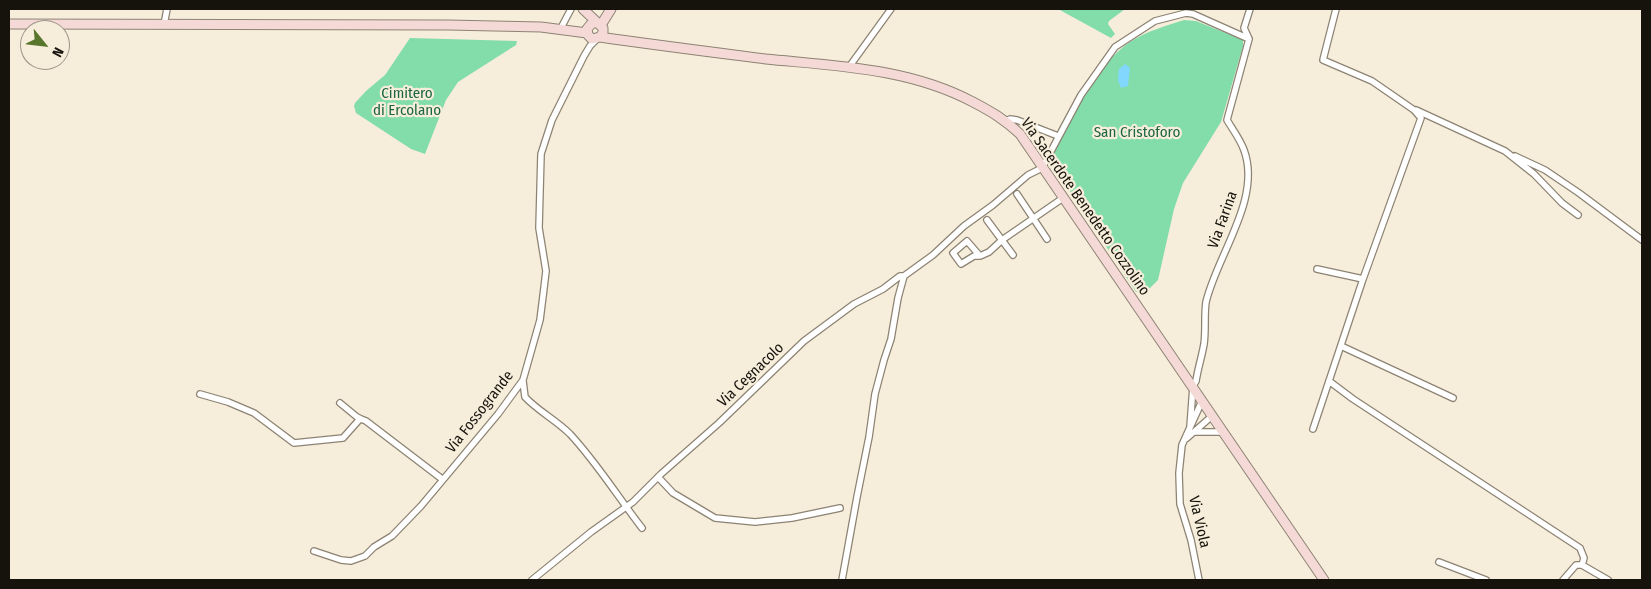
<!DOCTYPE html>
<html>
<head>
<meta charset="utf-8">
<style>
	body { margin:0 }
	#map { position:relative; width:1651px; height:589px; overflow:hidden; background:#f7eddb; font-family:"Fira Sans Condensed",sans-serif }
	canvas { display:block }
	.frame { position:absolute; inset:0; border:10px solid #16130d; pointer-events:none }
	.north { position:absolute; left:20px; top:20px; width:50px; height:50px; box-sizing:border-box; background:#f7eddb; border:1px solid #9d9689; border-radius:50%; rotate:119deg; font-size:14px; font-weight:700; line-height:20px; text-align:center; color:#16130d }
	.north::after { content:''; display:block; margin:auto; width:18px; height:22px; background:#58772c; clip-path:polygon(50% 0,100% 100%,50% 72%,0 100%) }
</style>
</head>
<body>
<div id="map">
<canvas width="1651" height="589"></canvas>
<div class="frame"></div>
<div class="north">N</div>
</div>
<script>
const g = document.querySelector('canvas').getContext('2d');
g.lineJoin = 'round';
function fill(path, color) { g.fillStyle = color; g.fill(path, 'evenodd'); }
function strokePath(path, color, width, dash) { g.strokeStyle = color; g.lineWidth = width; g.lineCap = dash ? 'butt' : 'round'; g.setLineDash(dash || []); g.stroke(path); }
function label(font, color, halo, rows, align = 'center') {
  g.font = font + ' "Fira Sans Condensed",sans-serif'; g.lineWidth = 4.5; g.setLineDash([]); g.textBaseline = 'middle'; g.strokeStyle = halo; g.fillStyle = color; for (const [text, x, y, turn = 0] of rows) {
    g.save(); g.translate(x, y); g.rotate((+turn || 0) * Math.PI / 180); g.textAlign = isNaN(turn) ? turn : align; if (halo) g.strokeText(text, 0, 0); g.fillText(text, 0, 0); g.restore();
  }
}
fill(new Path2D(`
	M1058 9H1125L1109 21 1108 24 1115 34 1111 38Z
	M1184 20 1196 21 1243 40V46L1221 122 1183 183 1174 209 1158 280 1150 288 1136 292 1049 159C1068 124 1096 64 1130 42 1147 31 1165 26 1184 20Z
	M410 38 517 41 516 45 458 82 446 100 425 154 411 149 356 113 354 106 355 103 366 91 385 75Z`), '#82ddab');
fill(new Path2D(`
	M1125 64 1130 68 1128 86 1121 88 1118 80 1119 69Z`), '#82d7fe');
const street = new Path2D(`
	M164 25 167 9
	M562 26 571 9
	M849 67 891 9
	M1416 110 1505 151 1534 174 1562 203 1578 215
	M1006 121 1010 119 1017 120 1058 136
	M1515 156 1545 170 1579 193 1642 240
	M1017 194 1047 239
	M987 220 1013 255
	M980 256H974L961 264 953 253 967 241 980 256 989 252 1002 240 1063 198
	M1317 269 1363 279
	M1341 346 1453 398
	M523 381 525 397C538 411 556 420 570 434 597 463 618 497 642 528
	M1329 381 1353 399 1580 548 1584 558 1582 565
	M200 394 228 402 254 413 294 443 343 438 359 420 361 419 366 421 442 479
	M340 403 357 417 361 419
	M1190 427 1193 386 1196 381C1198 368 1202 356 1204 344 1206 330 1204 315 1206 302 1217 255 1262 199 1244 150 1240 139 1233 130 1227 120L1249 39 1244 28 1250 9
	M1313 429 1363 279 1421 118 1414 110 1372 81 1323 60 1336 9
	M1194 432H1224
	M1187 438 1212 416
	M658 477 673 493 715 518 755 522 792 518 840 508
	M314 551 341 560 351 561 365 556 374 547 392 536 421 506 498 414 523 380 540 320 544 288 546 271 539 228 541 154 552 120 584 56 590 46 597 39
	M1439 562 1486 580
	M532 580 591 532 633 502 661 474 719 423 804 341 854 304 883 289 900 276H904L933 255 964 226 993 205 1028 175 1042 168 1081 95 1115 47 1155 21 1186 13 1193 14 1249 39
	M842 580 857 497 869 437 875 394 884 360 891 339 898 298 904 276
	M1199 580 1191 540 1180 504 1179 473 1182 445 1202 401
	M1563 580 1576 565H1582L1608 580`);
const secondary = new Path2D(`
	M583 9 603 28V33L600 37 592 39 588 35 587 29 592 23H597
	M9 24 448 25 541 27 587 33
	M601 25 611 9
	M600 37C655 45 711 52 766 59 837 66 909 68 973 102 992 112 1004 119 1020 134L1324 580`);
strokePath(street, '#8c8373', 8);
strokePath(secondary, '#8c8373', 11);
strokePath(street, '#fff', 5.5);
strokePath(secondary, '#f4d9d7', 9);
label('15px', '#1c6643', '#f7eddb', [
	["Cimitero",407,94],
	["di Ercolano",407,111],
	["San Cristoforo",1137,133]
]);
label('15px', '#16130d', '#f7eddb', [
	["Via Sacerdote Benedetto Cozzolino",1085,207,55],
	["Via Farina",1223,220,-70],
	["Via Cegnacolo",751,375,-44],
	["Via Fossogrande",480,412,-52],
	["Via Viola",1199,522,77]
]);
</script>
</body>
</html>
